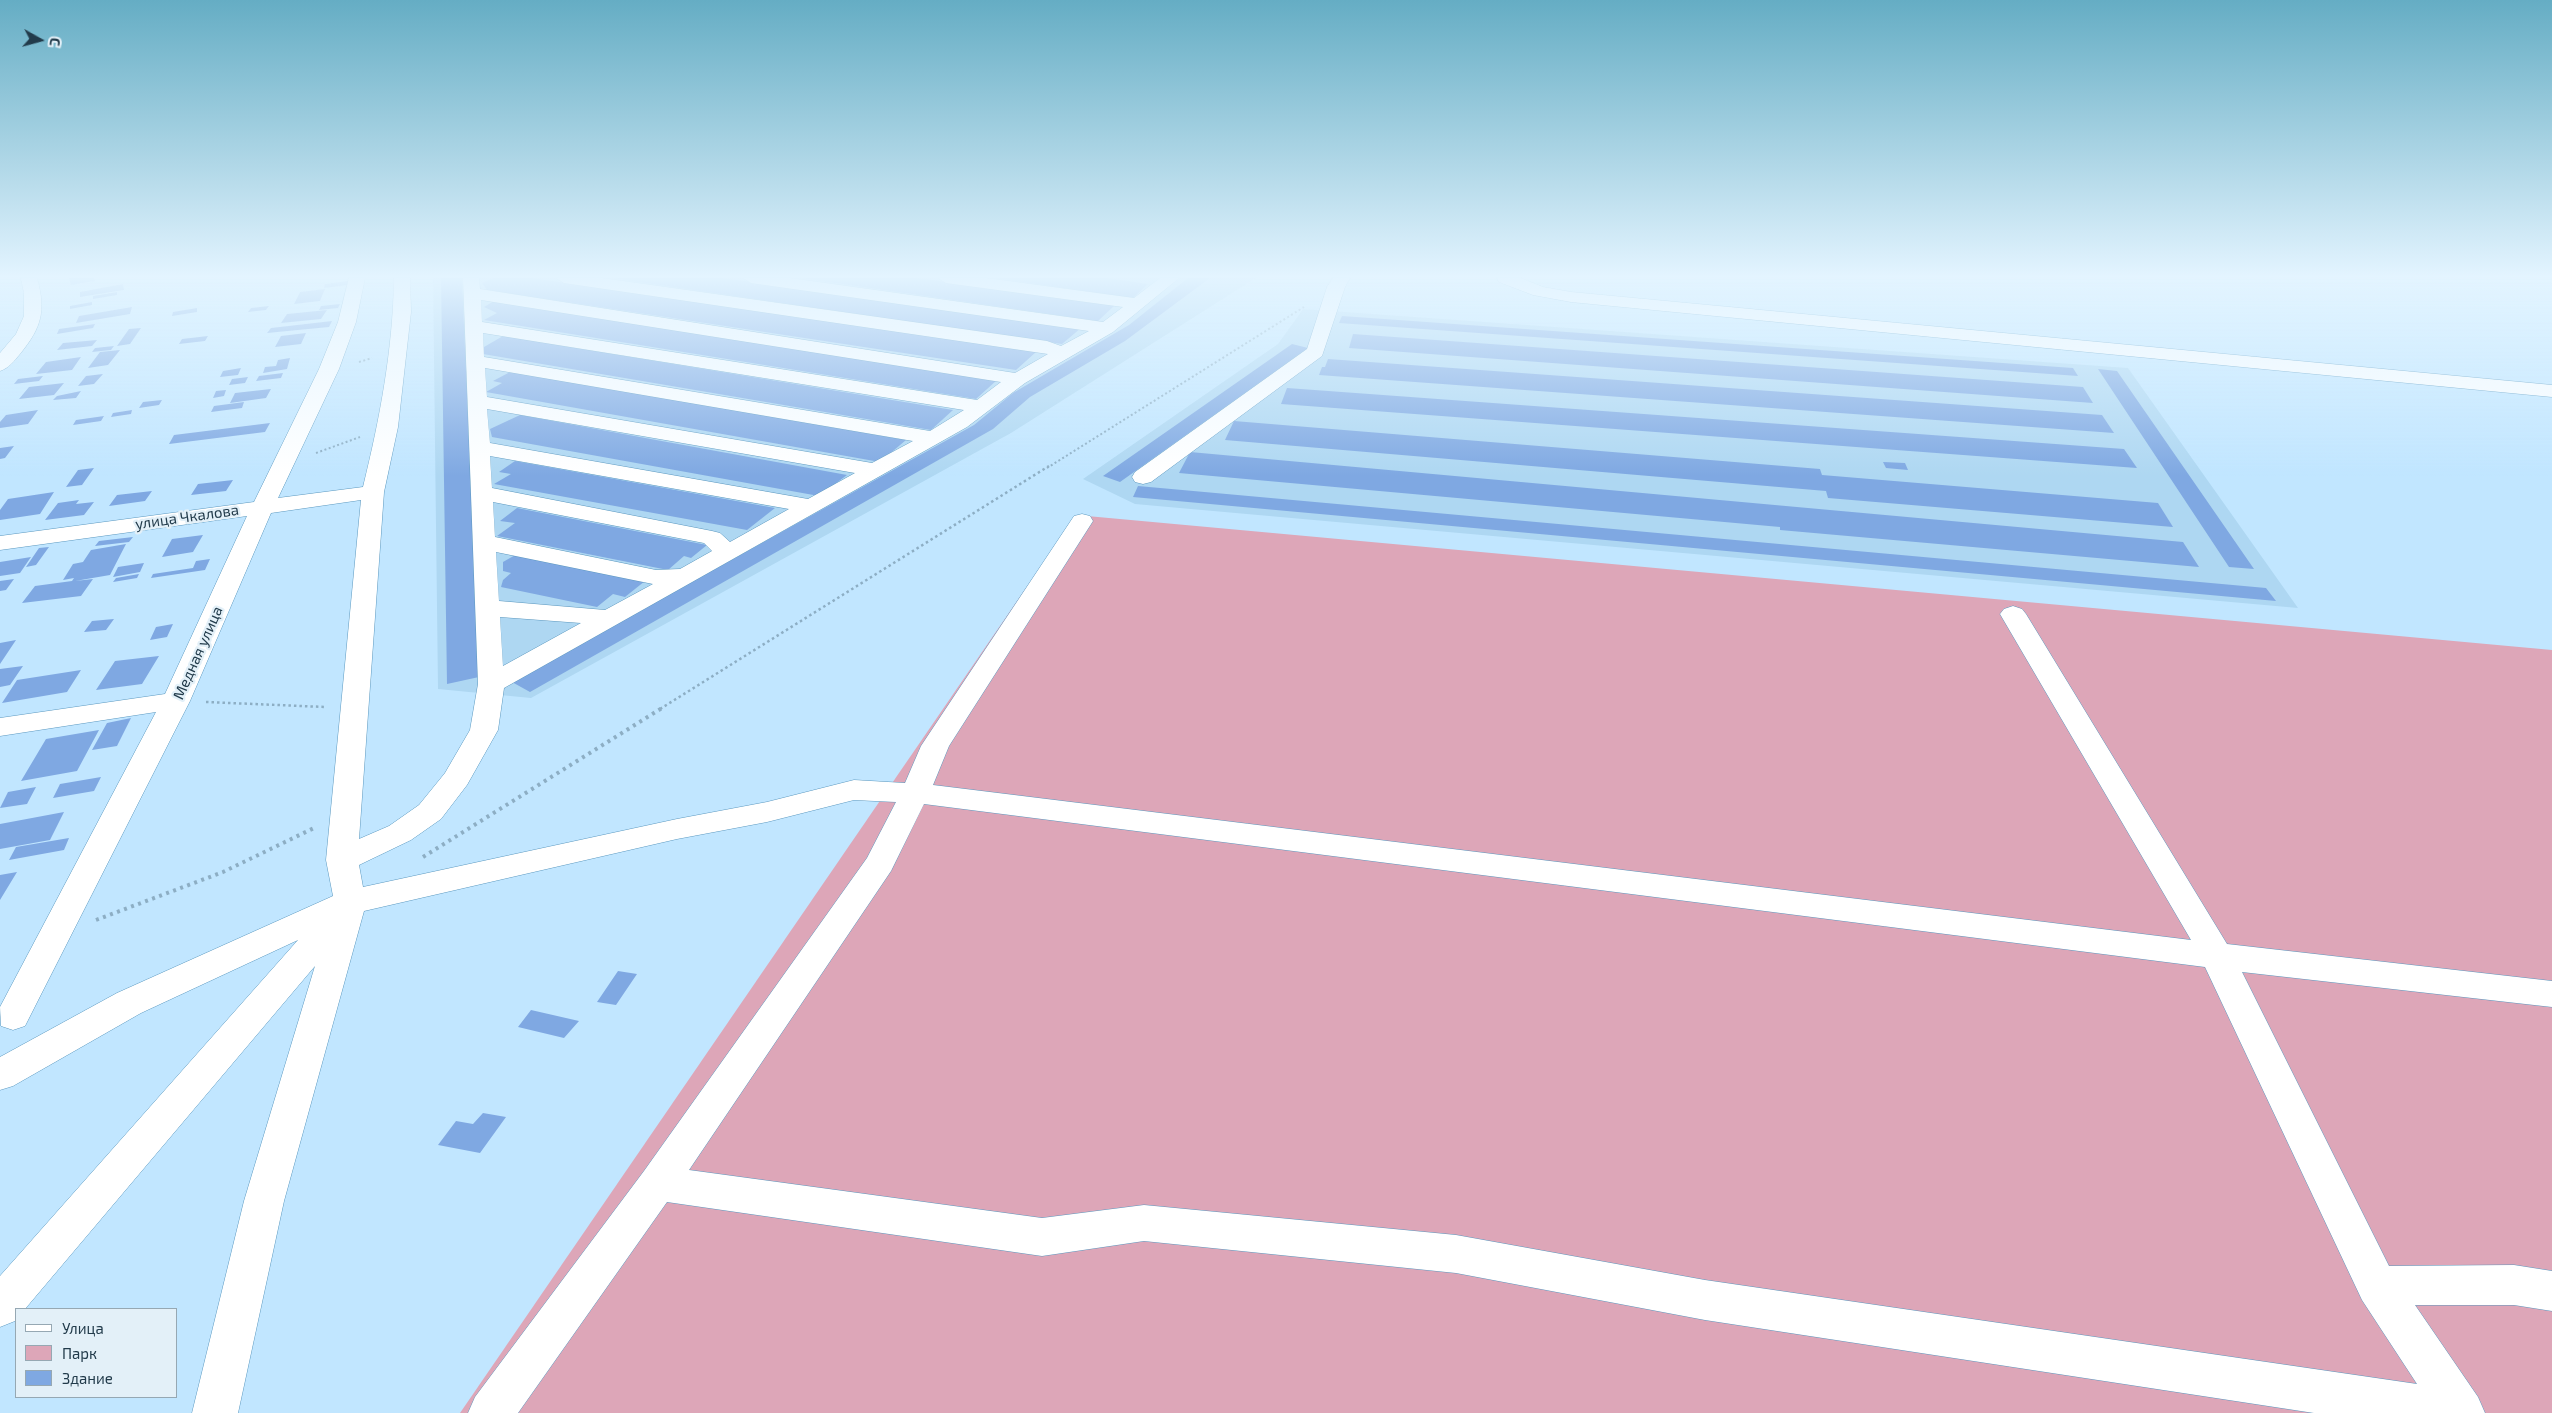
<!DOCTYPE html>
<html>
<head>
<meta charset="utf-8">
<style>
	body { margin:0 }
	#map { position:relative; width:2552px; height:1413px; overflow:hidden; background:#c1e6ff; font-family:"Exo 2",sans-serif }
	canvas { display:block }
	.legend { position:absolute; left:15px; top:1308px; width:162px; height:90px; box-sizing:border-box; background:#e3f0f8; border:1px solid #96a8b3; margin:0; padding:6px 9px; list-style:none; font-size:15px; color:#223b4b }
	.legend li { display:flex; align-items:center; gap:10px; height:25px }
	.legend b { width:25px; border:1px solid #96a8b3 }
	.north { position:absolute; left:15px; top:15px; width:50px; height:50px; -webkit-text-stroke:4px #e3f0f8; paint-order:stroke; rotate:97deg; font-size:14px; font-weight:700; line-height:20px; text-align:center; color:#223b4b }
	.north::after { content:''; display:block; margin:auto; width:18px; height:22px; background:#223b4b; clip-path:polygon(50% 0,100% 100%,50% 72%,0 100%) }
</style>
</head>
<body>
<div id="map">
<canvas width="2552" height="1413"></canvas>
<ul class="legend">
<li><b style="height:6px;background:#fff"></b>Улица</li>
<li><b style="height:14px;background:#dda6b8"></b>Парк</li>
<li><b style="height:14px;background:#7fa8e2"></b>Здание</li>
</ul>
<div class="north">С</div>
</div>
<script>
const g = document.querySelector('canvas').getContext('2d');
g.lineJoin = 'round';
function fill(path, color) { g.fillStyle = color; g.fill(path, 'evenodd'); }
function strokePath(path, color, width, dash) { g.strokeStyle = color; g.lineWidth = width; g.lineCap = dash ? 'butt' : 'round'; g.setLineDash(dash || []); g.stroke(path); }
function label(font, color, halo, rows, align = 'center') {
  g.font = font + ' "Exo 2",sans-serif'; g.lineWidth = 4.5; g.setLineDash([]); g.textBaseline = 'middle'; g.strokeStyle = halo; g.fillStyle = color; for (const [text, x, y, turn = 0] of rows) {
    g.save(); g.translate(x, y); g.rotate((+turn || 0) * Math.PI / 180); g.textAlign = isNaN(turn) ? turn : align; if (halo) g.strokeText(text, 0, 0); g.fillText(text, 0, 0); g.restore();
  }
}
fill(new Path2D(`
	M433 278H1256L1011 433 531 698 438 689Z
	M1303 309 2128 368 2298 608 1135 504 1083 479 1278 344Z`), '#aed7f2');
fill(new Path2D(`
	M1076 515 2552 650V1413H460Z`), '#dda6b8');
fill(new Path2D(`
	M69 278H94L95 281 71 285Z
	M441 278H462L479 677 447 684Z
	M493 278H532L1036 352 1016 370 487 290 482 283Z
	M611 278H722L1081 328 1062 344Z
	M800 278H917L1115 305 1098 321Z
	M994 278H1107L1148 284 1133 298Z
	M1188 278H1210L1125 341 1030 397 993 429 530 692 512 682 974 425 1013 393 1129 325Z
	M348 281V285L324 288 325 284Z
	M123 284 124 290 80 297V292Z
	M325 289 320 301 294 304 300 292Z
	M117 292V295L93 299V296Z
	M494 301 997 380 976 399 484 320 497 313 484 307Z
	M92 302V305L70 309V306Z
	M340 304 338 308 319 310 321 306Z
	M269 306 266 310 248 312 251 308Z
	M132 307 130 314 76 323 79 316Z
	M197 308V312L172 316 173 312Z
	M327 310 321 319 281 323 287 314Z
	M1342 316 2073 368 2078 376 1339 323Z
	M332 321 329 327 267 333 271 328Z
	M95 324 93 328 57 334 59 329Z
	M141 328 130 344 117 346 129 329Z
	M306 333 301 344 275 347 281 336Z
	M1353 334 2083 387 2093 403 1349 348Z
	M208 336 205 341 179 344 182 339Z
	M503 336 953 410 931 430 483 354 484 347Z
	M97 340 92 346 57 350 63 343Z
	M1292 344 1308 348 1120 482 1103 476Z
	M114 346 111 350 92 352 95 348Z
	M120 350 108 365 88 368 100 352Z
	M81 357 72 370 36 374 46 362Z
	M290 358 287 369 263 373 265 367 276 366 278 360Z
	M1328 359 2102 415 2114 433 1319 375 1322 367H1325Z
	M241 368 238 375 220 377 223 371Z
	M2098 369 2117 371 2254 569 2229 567Z
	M510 372 906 440 880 462 486 392 502 383 493 381Z
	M283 373 281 378 256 381 259 376Z
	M103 374 94 384 78 386 86 376Z
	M43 376 39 381 14 384 18 379Z
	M248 377 245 383 229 385 232 379Z
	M64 383 54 395 19 399 29 387Z
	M1287 388 2124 449 2137 468 1281 404Z
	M271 389 266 398 230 403 235 393Z
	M226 390 224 396 213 398 216 391Z
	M81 391 76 398 53 400 57 396Z
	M162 400 159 405 139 408 143 402Z
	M244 402 242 408 211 412 214 406Z
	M38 410 28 424 0 428V422L6 415Z
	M132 410 131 414 111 417 113 413Z
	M520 415 847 475 819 496 492 437 490 429Z
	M104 416 101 421 73 425 76 420Z
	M1234 421 1820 469 1822 475 2158 503 2173 527 1828 498 1826 491 1225 440Z
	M270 423 265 432 169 444 174 435Z
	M14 446 5 458 0 459V448Z
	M1190 452 2183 542 2199 567 1780 530V527L1179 473Z
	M515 461 775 508 747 530 494 484 511 474 499 472Z
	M1883 462 1905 463 1908 470 1886 468Z
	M94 468 82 485 66 487 78 470Z
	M233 480 226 491 191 495 198 484Z
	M1138 486 2266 588 2276 601 1133 497Z
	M152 491 145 501 109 506 117 495Z
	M54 492 40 514 0 520V510L8 499Z
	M79 500 76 504 94 502 84 515 45 520 58 503Z
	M517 508 707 545 691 558 684 556 668 570 497 536 515 523 500 521Z
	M203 535 193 552 162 557 172 539Z
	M133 537 129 542 95 546 99 541Z
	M126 544 110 575 75 581 93 579 81 596 22 603 35 586 72 581 74 578 63 580 73 564 83 562 91 550Z
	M49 547 36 565 26 567 39 548Z
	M517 554 645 581 625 597 613 594 597 607 501 587 503 580 511 573 503 571V562Z
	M31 557 20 573 0 576V562Z
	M210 559 205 570 151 578 153 574 193 568 196 561Z
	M144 563 140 572 113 577 118 567Z
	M139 574 137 578 113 582 116 578Z
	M14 579 6 590 0 591V581Z
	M114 619 106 630 84 632 92 621Z
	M173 624 167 637 150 640 156 627Z
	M16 640 0 664V643Z
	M159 656 142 684 96 690 115 661Z
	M23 666 10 685 0 687V669Z
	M81 670 67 692 2 703 17 680Z
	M131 718 117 746 92 750 107 723Z
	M99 730 77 771 21 781 46 739Z
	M101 777 94 791 53 798 60 784Z
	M36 787 27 804 0 808 8 792Z
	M64 812 50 840 0 849V824Z
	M69 838 64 850 9 860 16 847Z
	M17 872 0 900V875Z
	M618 971 637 974 616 1005 597 1002Z
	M531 1010 579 1021 564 1038 518 1027Z
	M483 1113 506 1117 480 1153 438 1145 456 1121 473 1124Z`), '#7fa8e2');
const minor = new Path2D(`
	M21 278H37C46 311 42 327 20 354 14 361 9 368 0 371V353L16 334 24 316V293Z
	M349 278H365L356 322 339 369 278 498 363 487C380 418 393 349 394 278H410L411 312 398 427 384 492 359 839 389 826 419 805 445 773 470 730 478 684 463 278H479L480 289 1015 373 1048 354 564 283 556 278H602L1047 341 1061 346 1089 331 751 283 743 278H790L1103 322 1123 307 946 283 938 278H986L1134 298 1160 278H1179L1113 332 1025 383 967 427 504 688 498 730 467 785 441 819 411 840 359 865 363 887 677 819 767 802 854 780 905 783 921 746 1074 516 1082 514 1090 516 1093 521 949 746 933 785 2191 940 2000 614 2004 609 2013 606 2022 609 2026 614 2227 944 2552 981V1007L2242 972 2389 1266 2514 1265 2552 1271V1311L2514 1305H2415L2478 1397 2485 1413H2314L1705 1320 1456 1273 1144 1241 1042 1256 667 1202 518 1413H468L475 1397 644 1171 867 858 896 802 854 800 767 822 677 839 364 911 284 1201 238 1413H192L244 1201 315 966 25 1309H16L15 1321 0 1327V1276L298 940 141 1013 13 1086 0 1090V1057L117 993 333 896 326 860 361 500 271 513 190 701 25 1026 13 1030 1 1026 0 1007 156 712 0 736V718L165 694 247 516 0 550V536L254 502 319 369 338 322ZM481 300 1001 382 977 400 482 322ZM483 333 964 410 930 431 484 357ZM485 368 913 441 872 463 487 397ZM487 409 855 473 808 499 490 443ZM490 456 789 509 730 542 720 533 712 531 492 488ZM493 502 704 543 712 551 680 569 656 570 495 537ZM496 552 653 584 605 610 499 601ZM500 617 581 623 503 666ZM924 804 2205 967 2362 1300 2417 1384 1705 1280 1456 1235 1144 1205 1042 1218 689 1170 891 871Z
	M1333 278H1350L1345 287 1322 356 1151 482 1143 484 1135 482 1132 477 1135 472 1307 349 1327 287Z
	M1497 278H1521L1543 287 1571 292 2552 385V397L1571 302 1533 295 1499 282Z`);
strokePath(minor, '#5b98bf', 1);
strokePath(new Path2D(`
	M359 362 372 358
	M316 453 360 437
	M1047 468 1304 307`), '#8daec4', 2, [2, 2.5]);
strokePath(new Path2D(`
	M206 702 325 707
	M660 709 1049 466`), '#8daec4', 2.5, [2.5, 3]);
strokePath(new Path2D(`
	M423 857 662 708
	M96 920 223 872 314 828`), '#8daec4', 4, [3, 4.5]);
fill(minor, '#fff');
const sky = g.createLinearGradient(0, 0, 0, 476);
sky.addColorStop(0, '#65adc4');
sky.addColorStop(0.58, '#e3f4ff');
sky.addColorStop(1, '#e3f4ff00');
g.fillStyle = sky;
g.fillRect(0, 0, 2552, 476);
label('15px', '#223b4b', '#e3f0f8', [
	["улица Чкалова",187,517,-8],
	["Медная улица",198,653,-66]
]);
</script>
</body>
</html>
